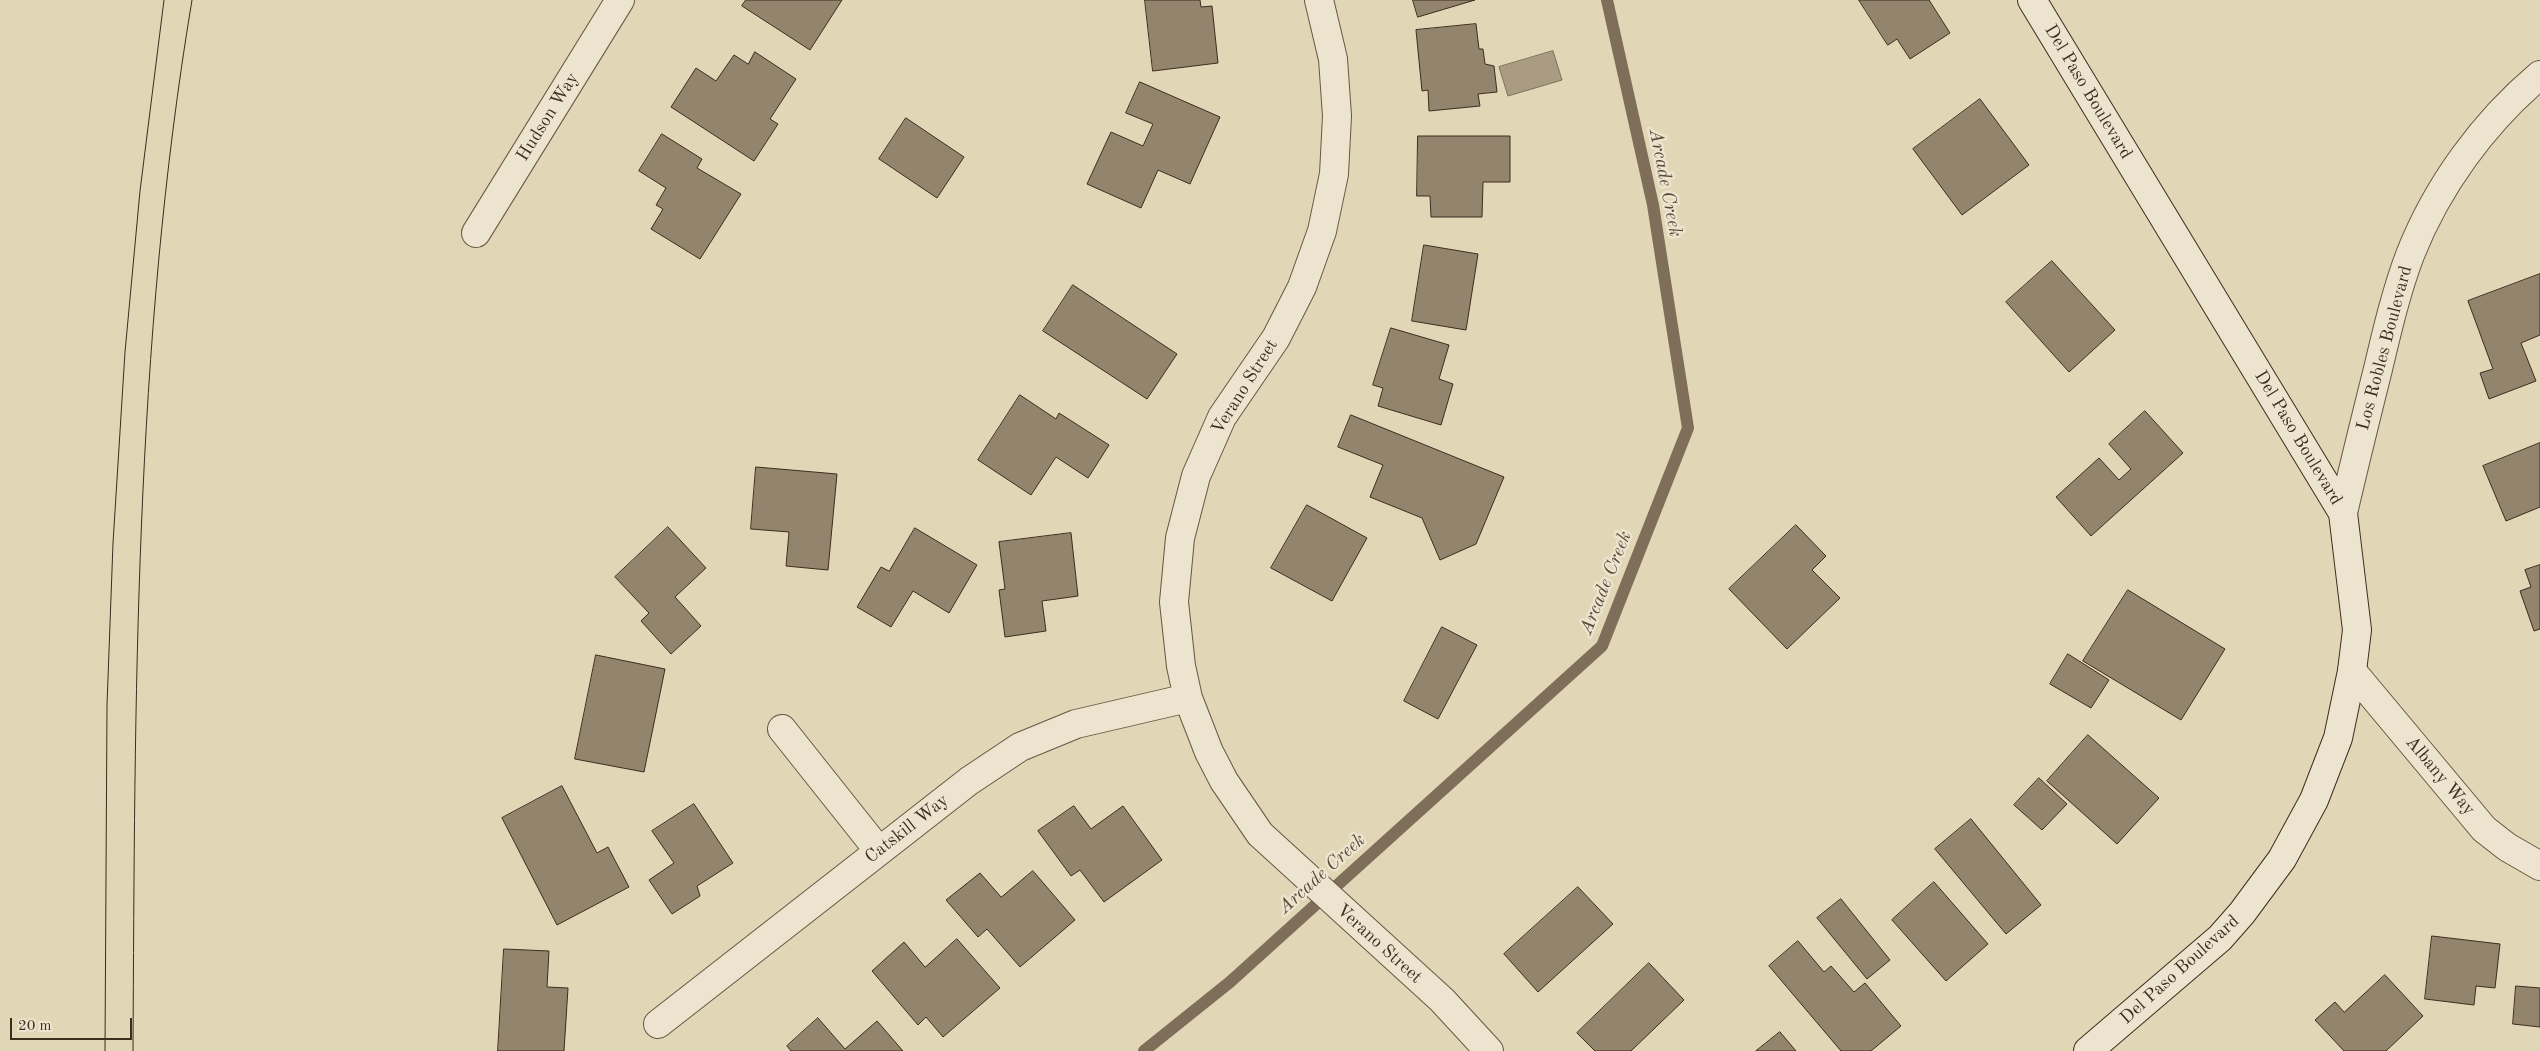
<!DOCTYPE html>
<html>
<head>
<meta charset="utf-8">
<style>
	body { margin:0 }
	#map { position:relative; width:2540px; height:1051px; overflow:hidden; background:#e1d6b5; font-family:"Old Standard TT",serif }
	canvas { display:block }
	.scale { position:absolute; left:10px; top:1018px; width:122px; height:22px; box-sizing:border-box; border:2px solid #3e2c1f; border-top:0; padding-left:6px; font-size:15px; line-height:18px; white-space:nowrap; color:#3e2c1f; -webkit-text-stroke:4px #ece4cf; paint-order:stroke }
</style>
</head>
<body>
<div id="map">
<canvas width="2540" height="1051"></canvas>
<div class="scale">20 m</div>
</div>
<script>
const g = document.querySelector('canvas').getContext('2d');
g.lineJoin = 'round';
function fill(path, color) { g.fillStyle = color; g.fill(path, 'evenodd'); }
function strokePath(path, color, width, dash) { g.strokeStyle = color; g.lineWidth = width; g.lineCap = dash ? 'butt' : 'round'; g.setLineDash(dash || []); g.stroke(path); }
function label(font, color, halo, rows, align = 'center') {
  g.font = font + ' "Old Standard TT",serif'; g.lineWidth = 5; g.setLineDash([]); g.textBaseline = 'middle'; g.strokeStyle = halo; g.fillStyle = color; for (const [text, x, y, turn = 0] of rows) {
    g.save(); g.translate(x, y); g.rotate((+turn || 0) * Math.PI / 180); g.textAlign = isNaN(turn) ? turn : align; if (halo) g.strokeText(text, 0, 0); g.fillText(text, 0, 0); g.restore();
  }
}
const water = new Path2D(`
	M1553 51 1562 80 1508 96 1499 67Z`);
fill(water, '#aa9c82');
strokePath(water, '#7f6f5a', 1);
strokePath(new Path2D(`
	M1144 1051 1230 982 1602 646 1688 428 1653 205 1607 0`), '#7f6f5a', 12);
const building = new Path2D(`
	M746 0H842L810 50 742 6Z
	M1145 0H1200L1201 7 1212 6 1218 63 1153 71Z
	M1413 0H1475L1418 17Z
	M1859 0H1929L1950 33 1910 59 1897 39 1888 45Z
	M1476 24 1479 49H1483L1485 64 1494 66 1497 92 1478 94 1480 106 1429 111 1428 90 1422 91 1416 30Z
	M755 52 796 79 770 119 778 124 754 161 671 107 696 68 716 81 734 55 748 64Z
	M1140 82 1220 117 1190 184 1158 170 1141 208 1087 184 1111 132 1143 146 1153 124 1126 113Z
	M1980 99 2029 165 1962 215 1913 149Z
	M906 118 964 157 937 198 879 159Z
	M662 134 702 159 697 168 741 194 700 259 651 229 663 209 656 205 666 188 639 171Z
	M1418 136H1510V182H1483L1482 217H1431L1430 196H1417Z
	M1424 245 1478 254 1466 330 1412 321Z
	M2052 261 2115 330 2069 372 2006 302Z
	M2540 274V335L2521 343 2536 381 2489 399 2480 373 2493 369 2468 301Z
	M1073 285 1177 354 1147 399 1043 331Z
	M1391 328 1449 345 1439 379 1453 384 1441 425 1378 406 1383 388 1373 385Z
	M1020 395 1056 419 1059 413 1109 445 1088 478 1056 457 1031 495 978 460Z
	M2145 411 2183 453 2091 536 2056 497 2099 458 2119 480 2131 469 2109 444Z
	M1351 415 1504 477 1476 544 1440 560 1422 518 1370 497 1383 465 1338 447Z
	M2540 443V507L2506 521 2483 466Z
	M756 467 837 474 828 570 786 566 789 532 751 529Z
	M1307 505 1367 538 1332 601 1271 568Z
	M1796 525 1826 556 1812 570 1840 598 1787 649 1729 589Z
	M668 527 706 568 675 597 701 626 671 654 641 621 649 613 615 577Z
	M915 528 977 565 949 613 913 591 891 627 857 607 881 567 889 571Z
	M1071 533 1078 596 1042 601 1046 631 1005 637 999 590 1005 589 999 542Z
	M2540 565V629L2534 631 2520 591 2531 587 2525 570Z
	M2128 590 2225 649 2181 720 2083 661Z
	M1442 627 1477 645 1438 719 1404 701Z
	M2068 654 2109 680 2091 708 2050 684Z
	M596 655 665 669 644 772 575 759Z
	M2088 735 2159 798 2117 844 2047 781Z
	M2039 778 2067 804 2042 830 2014 805Z
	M562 786 597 853 608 847 629 887 557 925 502 818Z
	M694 804 733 863 697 886 700 896 672 914 649 880 674 863 652 831Z
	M1074 806 1091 829 1123 806 1162 860 1104 902 1080 870 1071 876 1038 831Z
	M1971 819 2041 905 2006 934 1935 849Z
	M1033 871 1075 920 1020 967 987 929 978 937 946 900 980 873 1001 897Z
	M1934 882 1988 944 1946 981 1892 920Z
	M1578 887 1613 924 1538 992 1504 954Z
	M1841 899 1890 960 1867 979 1817 918Z
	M2432 936 2500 944 2495 988 2476 986 2474 1005 2425 999Z
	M957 939 1000 988 943 1037 926 1017 918 1025 872 971 904 942 925 967Z
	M1798 941 1824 972 1831 966 1854 992 1865 983 1901 1026 1871 1051H1841L1769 966Z
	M504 949 549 951 547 987 568 988 564 1051H498Z
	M1649 963 1684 1000 1631 1051H1595L1577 1033Z
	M2385 975 2423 1016 2386 1051H2344L2315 1020 2335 1002 2344 1012Z
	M2516 986 2540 988V1027L2513 1024Z
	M818 1018 845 1049 877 1021 903 1051H791L787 1046Z
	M1780 1032 1796 1051H1756Z`);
fill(building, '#93846d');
strokePath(building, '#3e2c1f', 1);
const street = new Path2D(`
	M1319 0 1333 59 1337 116 1334 174 1322 231 1302 287 1276 338 1222 417 1196 476 1180 538 1174 602 1181 666 1188 698 1209 752 1224 781 1260 834 1442 1000 1489 1051
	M476 233 620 0
	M2343 513C2354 465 2366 417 2378 369 2387 331 2396 292 2410 255 2437 186 2484 122 2540 75
	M2352 671 2484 829 2507 847 2540 866
	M782 729 879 851
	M658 1024 969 781 1020 747 1076 724 1188 698`);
const secondary = new Path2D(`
	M2032 0 2343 513 2357 630 2352 671 2338 738 2314 800 2282 859 2242 913 2220 938 2088 1051`);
strokePath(street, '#675644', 30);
strokePath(secondary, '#3e2c1f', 30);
strokePath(street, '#ece4cf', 28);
strokePath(secondary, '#ece4cf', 28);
strokePath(new Path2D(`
	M105 1051 107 705 113 543 125 352 140 191 164 0
	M133 1051C135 700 134 347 192 0`), '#3e2c1f', 1);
label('18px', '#3e2c1f', '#ece4cf', [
	["Del Paso Boulevard",2088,92,59],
	["Hudson Way",548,117,-58],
	["Los Robles Boulevard",2385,348,-75],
	["Verano Street",1245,387,-58],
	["Del Paso Boulevard",2298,438,59],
	["Albany Way",2440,776,50],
	["Catskill Way",907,829,-38],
	["Verano Street",1379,944,42],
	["Del Paso Boulevard",2180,970,-42]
]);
label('italic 19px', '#594838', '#ece4cf', [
	["Arcade Creek",1665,183,79],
	["Arcade Creek",1606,583,-68],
	["Arcade Creek",1322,874,-42]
]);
</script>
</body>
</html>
